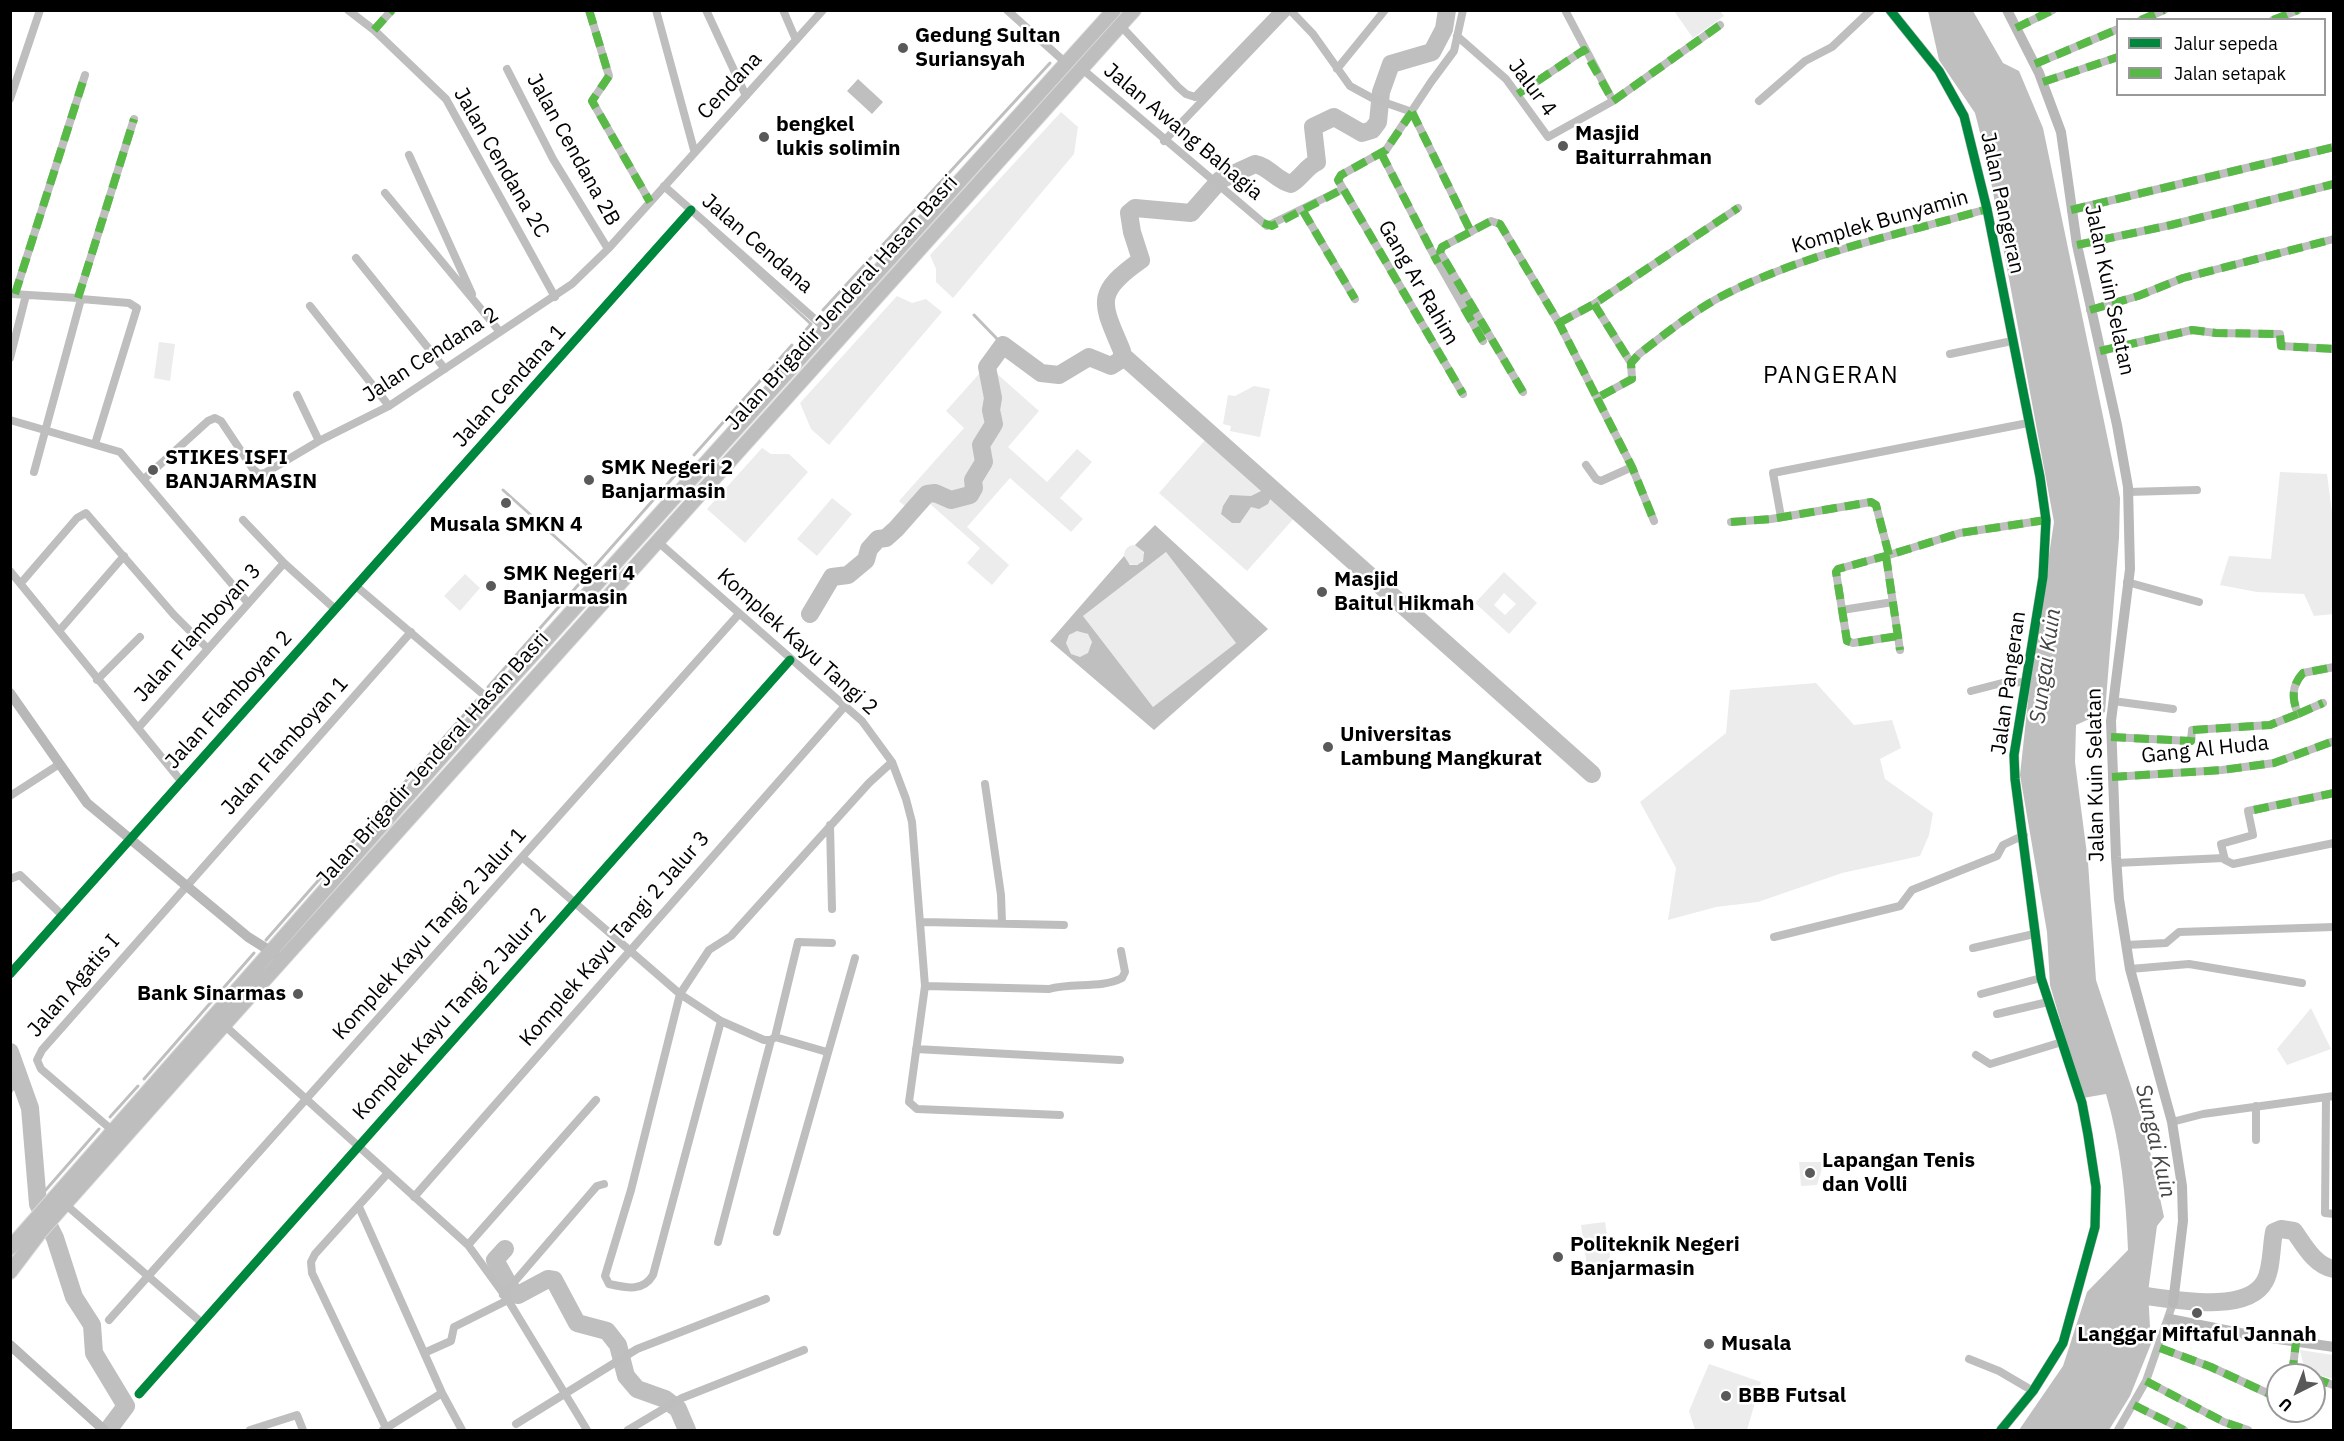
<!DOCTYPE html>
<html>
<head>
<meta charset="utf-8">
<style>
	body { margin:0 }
	#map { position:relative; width:2344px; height:1441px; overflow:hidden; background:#fff; font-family:"IBM Plex Sans",sans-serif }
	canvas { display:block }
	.frame { position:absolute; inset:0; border:12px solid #000; pointer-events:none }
	.legend { position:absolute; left:2116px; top:18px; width:210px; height:78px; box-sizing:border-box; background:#fff; border:2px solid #999; margin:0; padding:8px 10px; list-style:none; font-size:18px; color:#000 }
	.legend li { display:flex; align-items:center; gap:12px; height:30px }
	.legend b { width:30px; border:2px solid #999 }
	.north { position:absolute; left:2266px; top:1363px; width:60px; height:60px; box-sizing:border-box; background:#fff; border:2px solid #999; border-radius:50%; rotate:222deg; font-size:16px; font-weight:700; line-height:24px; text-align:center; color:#000 }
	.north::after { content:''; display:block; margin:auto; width:21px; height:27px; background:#595959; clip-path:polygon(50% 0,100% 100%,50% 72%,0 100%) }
</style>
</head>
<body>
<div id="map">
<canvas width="2344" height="1441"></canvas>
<div class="frame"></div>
<ul class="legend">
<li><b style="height:8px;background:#00873e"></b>Jalur sepeda</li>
<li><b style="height:8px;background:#58b947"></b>Jalan setapak</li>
</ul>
<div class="north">U</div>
</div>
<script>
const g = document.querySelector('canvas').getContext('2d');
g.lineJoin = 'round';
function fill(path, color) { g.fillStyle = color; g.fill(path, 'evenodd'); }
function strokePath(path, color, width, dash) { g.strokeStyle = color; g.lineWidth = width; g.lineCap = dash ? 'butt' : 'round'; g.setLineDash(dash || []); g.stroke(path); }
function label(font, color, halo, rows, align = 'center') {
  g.font = font + ' "IBM Plex Sans",sans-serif'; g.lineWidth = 5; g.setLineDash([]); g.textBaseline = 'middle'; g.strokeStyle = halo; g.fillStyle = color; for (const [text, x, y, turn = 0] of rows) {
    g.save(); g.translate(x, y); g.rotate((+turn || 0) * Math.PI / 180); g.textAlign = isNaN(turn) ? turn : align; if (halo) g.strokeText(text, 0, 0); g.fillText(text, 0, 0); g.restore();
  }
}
fill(new Path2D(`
	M1674 11H1720L1724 16 1693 38Z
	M1061 112 1078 127 1074 154 953 298 936 282V269L930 255Z
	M897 296 912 303 926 299 942 312 829 445 811 429 800 403Z
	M159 342 175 344 170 381 154 378Z
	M987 365 1039 411 1008 447 1047 482 1077 449 1092 462 1060 498 1083 519 1071 532 1010 478 967 527 1009 565 992 585 967 563 980 548 929 503 917 517 899 501 964 428 946 411Z
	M1254 386 1270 389 1260 437 1230 431 1231 426 1223 424 1228 395 1235 396Z
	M1206 439 1296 516 1247 571 1159 493Z
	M762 448 771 454H789L808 472 745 543 707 509Z
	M2280 472 2327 474 2334 528 2333 614 2314 616 2304 594 2257 592 2220 585 2229 556 2271 559Z
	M832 498 852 514 817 556 797 539Z
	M1124 555a10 10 0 1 1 20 0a10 10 0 1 1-20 0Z
	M1166 552 1236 643 1153 707 1083 616Z
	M1504 572 1537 603 1509 634 1475 603ZM1504 593 1516 604 1505 615 1494 605Z
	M465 574 480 588 460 611 444 596Z
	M1066 644a13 13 0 1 1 26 0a13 13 0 1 1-26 0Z
	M1816 683 1854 725 1892 720 1901 748 1880 759 1885 779 1933 813 1929 835 1920 856 1842 873 1758 902 1716 907 1668 920 1676 868 1640 802 1726 733 1730 690Z
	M2311 1008 2331 1049 2287 1065 2277 1049Z
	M1799 1162H1824L1817 1185 1801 1186Z
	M1605 1222 1611 1263 1587 1266 1581 1225Z
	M2300 1350 2333 1355V1379L2305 1371Z
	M1709 1364 1761 1382 1747 1430H1695L1689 1411Z`), '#ececec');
fill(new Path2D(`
	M1928 11H1973L2003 63 2019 71 2043 128 2120 498 2119 538 2105 712 2076 725 2075 762 2088 862 2096 980 2146 1132 2164 1217 2157 1226 2148 1292 2151 1344 2130 1396 2109 1430H2019L2063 1366 2087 1292 2128 1250C2126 1197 2121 1145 2106 1094L2083 1098 2050 985 2047 932 2020 775 2031 673 2054 522 1987 160 1975 113 1939 60Z
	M858 79 883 102 872 114 847 91Z
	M1261 491H1268L1272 495 1268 504 1259 509 1251 507 1240 523H1232L1221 514 1223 506 1230 495 1251 496Z
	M1155 525 1268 629 1154 730 1050 641 1124 556 1130 565H1137L1143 561 1144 552 1135 545ZM1166 552 1236 643 1153 707 1083 616ZM1077 631 1088 634 1092 642 1088 653 1080 657 1071 654 1066 643 1069 635Z`), '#bfbfbf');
strokePath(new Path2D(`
	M709 230 811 324 799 338
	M823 310 1050 63
	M974 315 1003 345
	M694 455 792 345
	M503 490 591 569
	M488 687 685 464
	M266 940 477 700
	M144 1079 254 953
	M110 1117 138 1086
	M37 1200 99 1129`), '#bfbfbf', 3);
strokePath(new Path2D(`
	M1122 355 1592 774
	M810 614 832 577 848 575 866 560 869 549 878 539 886 538 896 529 927 494 935 493 951 500 970 495 974 488 973 480 984 462 981 445 994 424 991 410 993 398 987 367 1003 345 1041 373 1059 375 1089 357 1111 366 1122 359V351C1102 303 1093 294 1141 260L1132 232 1129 213 1135 208 1191 213 1220 180 1255 164C1268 166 1277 181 1291 184 1302 177 1306 167 1317 162L1313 127 1334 117 1362 133 1372 130 1378 122 1381 92 1391 64 1432 52 1444 29 1447 10
	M10 1052 30 1108 38 1204 55 1238 74 1297 92 1325 94 1353 126 1406 108 1430
	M505 1249 495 1260 514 1294 518 1295 548 1279 554 1280 577 1323 607 1331 618 1345 626 1376 637 1389 665 1399 678 1409 687 1430
	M2130 1294C2164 1297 2246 1317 2265 1281 2272 1268 2271 1247 2274 1232L2281 1229 2294 1231C2304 1245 2315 1266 2334 1269`), '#bfbfbf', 18);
const highway = new Path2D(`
	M10 1248 491 701 1114 10
	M10 1272 41 1231 224 1025 1134 10`);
strokePath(highway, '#dbdbdb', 16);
strokePath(new Path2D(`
	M348 10 374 30 446 99 555 297
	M589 10 609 76 592 101 650 202
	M656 10 694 150
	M706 10 746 96
	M783 10 796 40
	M1007 10 1066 63
	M1290 10 1313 34 1350 86 1372 98 1412 112 1471 232
	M1565 10 1613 101 1720 25
	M2141 20 2164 10
	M2273 20 2298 10
	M1120 25 1178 87 1186 94 1195 97 1279 10
	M2016 28 2053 10
	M374 30 392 10
	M1457 36 1506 79 1548 137 1613 101
	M2035 64 2118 29
	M1081 68 1267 226 1343 189
	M507 69 553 159 608 249
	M1337 69 1385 10
	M2043 82 2118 57
	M1518 94 1584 50
	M10 99 40 10
	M1759 101 1805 61 1832 47 1871 10
	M1164 141 1289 10
	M1381 153 1430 248 1483 341
	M409 155 472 294
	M664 186 826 329
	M385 193 500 332
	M2071 210 2334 147
	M1303 211 1355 299
	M2077 245 2171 225 2334 184
	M356 258 445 369
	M12 294 78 298
	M15 294 85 75
	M81 299 129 303 137 308 95 444
	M1594 304 1631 363
	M310 306 389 406
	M2090 310 2138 296 2183 278 2334 239
	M1559 323 1594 304 1738 208
	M2100 351 2192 330 2216 333 2280 334 2281 346 2334 349
	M1950 354 2012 341
	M10 358 26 295
	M1523 392 1440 252 1442 247 1491 221 1500 224 1559 323 1597 398 1632 379 1631 363 1639 354C1665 334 1692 312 1722 296 1805 253 1898 235 1987 209
	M1463 394 1338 180 1341 175 1386 150 1431 82 1454 51 1463 10
	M297 395 319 441
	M1597 398 1632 467 1654 521
	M10 420 120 452 248 603
	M1586 465 1596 479 1601 481 1632 467
	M34 472 81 299 78 298 134 119
	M144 479 208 421 215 418 221 421 253 469 259 474 265 473 319 441 389 406 572 284 608 249 823 10
	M2128 492 2197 490
	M1781 517 1773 473 2028 423
	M243 520 284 563 335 609
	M1731 522 1771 519 1871 502 1876 505 1889 555 1960 533 2046 520
	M657 541 862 721 892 762 906 799 912 822 925 986 909 1102 917 1109 1060 1115
	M1889 555 1838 569 1836 572 1847 641 1853 643 1898 636
	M1886 556 1900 650
	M10 571 181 781
	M2127 582 2199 602
	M21 583 77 518 86 513 174 615 208 649
	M356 586 491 701
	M1842 610 1893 602
	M59 631 124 556
	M97 680 140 637
	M1971 691 2002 683 2025 682
	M2113 701 2173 709
	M2298 714 2323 703
	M139 727 284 563
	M2111 737 2191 741 2192 730 2270 725 2298 714C2292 699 2291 686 2303 673L2334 667
	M2112 777 2222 770 2274 763 2334 741
	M985 784 1001 895 1002 923
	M2334 793 2248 811 2253 835 2221 844 2225 860 2233 864 2334 843
	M10 796 58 765
	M830 825 832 909
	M522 857 680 994 721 1021 764 1040H771L775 1037 827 1052
	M2116 863 2224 858
	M10 879 20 875 62 915
	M922 922 1064 925
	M1774 937 1900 906 1912 890 1997 856 2003 845 2024 835
	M2126 945 2166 943 2179 932 2334 927
	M1973 948 2034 934
	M2130 969 2189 964 2302 983
	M10 974 691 210
	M925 986 1049 989C1072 982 1101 989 1122 978L1125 972 1121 951
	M1981 994 2041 978
	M1997 1014 2048 1002
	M721 1021 653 1275C643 1292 627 1288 609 1284L605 1276 631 1190 680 994 709 950 731 936 869 783 892 762
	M224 1025 468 1245 508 1300 587 1430
	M775 1037 798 942 832 943
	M916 1049 1120 1060
	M1976 1055 1990 1064 2062 1042
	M10 1071 14 1081 10 1089
	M2326 1098 2325 1213 2334 1214
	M2256 1106V1140
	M2172 1122 2203 1114 2334 1096
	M113 1131 41 1069 37 1060 42 1050 411 632
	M414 1197 845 706
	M65 1204 202 1323
	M359 1207 442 1393 462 1430
	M777 1232 855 958
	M718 1242 771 1040
	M468 1245 596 1100
	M503 1295 590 1194 597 1186 604 1184
	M109 1320 738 615
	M2160 1348 2211 1367 2278 1398
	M424 1353 451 1341 454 1327 508 1300
	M1969 1359 1999 1371 2033 1391
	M2292 1375 2296 1342
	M2314 1378 2333 1385
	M2146 1381 2224 1422 2248 1430
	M139 1394 790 660
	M2134 1405 2184 1430
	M516 1424 637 1349 766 1299
	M250 1430 297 1415 303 1430
	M383 1430 442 1393
	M387 1430 312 1273 311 1262 315 1254 388 1173
	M628 1430 682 1398 804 1350
	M2118 1430 2146 1381 2173 1303`), '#bebebe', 8);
strokePath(new Path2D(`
	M1890 10 1939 71 1964 116 1987 209 2040 477 2046 520 2043 577 2014 755 2015 779 2041 978 2082 1103 2088 1135 2096 1187 2095 1227 2063 1343 2033 1391 2001 1430
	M2007 10 2039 73 2061 132 2077 245 2117 425 2128 487 2130 569 2111 721 2116 857 2119 899 2130 969 2172 1122 2182 1186 2183 1221 2173 1303
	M10 693 87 803 248 937 275 954
	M2170 1319 2250 1335 2334 1347
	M10 1345 104 1430`), '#b8b8b8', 10);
strokePath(highway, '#bebebe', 14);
strokePath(new Path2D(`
	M589 10 609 76 592 101 650 202
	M2141 20 2164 10
	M2273 20 2298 10
	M2016 28 2053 10
	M374 30 392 10
	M2035 64 2118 29
	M2043 82 2118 57
	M1518 94 1584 50 1613 101 1720 25
	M1412 112 1386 150 1341 175 1338 180 1463 394
	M1412 112 1471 232
	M1381 153 1438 263
	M2071 210 2334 147
	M1303 211 1355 299
	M1263 223 1272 226 1343 189
	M2077 245 2171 225 2334 184
	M15 294 85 75
	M78 298 134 119
	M1594 304 1631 363
	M1464 308 1483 341
	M2090 310 2138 296 2183 278 2334 239
	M1559 323 1594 304 1738 208
	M2100 351 2192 330 2216 333 2280 334 2281 346 2334 349
	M1523 392 1440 252 1442 247 1491 221 1500 224 1559 323 1597 398 1632 379 1631 363 1639 354C1665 334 1692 312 1722 296 1805 253 1898 235 1987 209
	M1597 398 1632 467 1654 521
	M1731 522 1771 519 1871 502 1876 505 1889 555 1960 533 2046 520
	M1889 555 1838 569 1836 572 1847 641 1853 643 1898 636
	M1886 556 1900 650
	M2298 714 2323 703
	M2111 737 2191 741 2192 730 2270 725 2298 714C2292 699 2291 686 2303 673L2334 667
	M2112 777 2222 770 2274 763 2334 741
	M2254 810 2334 793
	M2160 1348 2211 1367 2278 1398
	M2292 1375 2296 1342
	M2314 1378 2333 1385
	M2146 1381 2224 1422 2248 1430
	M2134 1405 2184 1430`), '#58b947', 8, [15, 8]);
strokePath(new Path2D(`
	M1890 10 1939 71 1964 116 1987 209 2040 477 2046 520 2043 577 2014 755 2015 779 2041 978 2082 1103 2088 1135 2096 1187 2095 1227 2063 1343 2033 1391 2001 1430
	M10 974 691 210
	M139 1394 790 660`), '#00873e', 9);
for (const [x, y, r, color] of [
	[903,48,6,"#595959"],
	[764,137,6,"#595959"],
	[1563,146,6,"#595959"],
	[153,470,6,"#595959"],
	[589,480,6,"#595959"],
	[506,503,6,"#595959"],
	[491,586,6,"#595959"],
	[1322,592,6,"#595959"],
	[1328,747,6,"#595959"],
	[298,994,6,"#595959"],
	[1810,1173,6,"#595959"],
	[1558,1257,6,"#595959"],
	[2197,1313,6,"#595959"],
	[1709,1344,6,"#595959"],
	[1726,1396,6,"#595959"]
]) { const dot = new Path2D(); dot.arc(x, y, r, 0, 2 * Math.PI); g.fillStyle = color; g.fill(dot); strokePath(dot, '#fff', 2); }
label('bold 21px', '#000', '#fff', [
	["Gedung Sultan",915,36],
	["Suriansyah",915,60],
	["bengkel",776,125],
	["lukis solimin",776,149],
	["Masjid",1575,134],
	["Baiturrahman",1575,158],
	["STIKES ISFI",165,458],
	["BANJARMASIN",165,482],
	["SMK Negeri 2",601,468],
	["Banjarmasin",601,492],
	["Musala SMKN 4",506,525,"center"],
	["SMK Negeri 4",503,574],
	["Banjarmasin",503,598],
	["Masjid",1334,580],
	["Baitul Hikmah",1334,604],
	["Universitas",1340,735],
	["Lambung Mangkurat",1340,759],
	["Bank Sinarmas",286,994,"right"],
	["Lapangan Tenis",1822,1161],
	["dan Volli",1822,1185],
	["Politeknik Negeri",1570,1245],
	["Banjarmasin",1570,1269],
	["Langgar Miftaful Jannah",2197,1335,"center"],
	["Musala",1721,1344],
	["BBB Futsal",1738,1396]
], 'left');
label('21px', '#000', '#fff', [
	["Cendana",730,86,-47],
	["Jalur 4",1532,88,53],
	["Jalan Awang Bahagia",1183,132,40],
	["Jalan Cendana 2B",573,150,61],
	["Jalan Cendana 2C",501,163,60],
	["Jalan Pangeran",2002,203,78],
	["Komplek Bunyamin",1880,222,-16],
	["Jalan Cendana",757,244,41],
	["Gang Ar Rahim",1418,283,60],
	["Jalan Kuin Selatan",2109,290,78],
	["Jalan Brigadir Jenderal Hasan Basri",842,303,-48],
	["Jalan Cendana 2",431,355,-33],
	["Jalan Cendana 1",510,386,-48],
	["Jalan Flamboyan 3",198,633,-48],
	["Komplek Kayu Tangi 2",797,642,42],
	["Jalan Pangeran",2009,683,-82],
	["Jalan Flamboyan 2",229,700,-48],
	["Jalan Flamboyan 1",285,746,-48],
	["Gang Al Huda",2205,750,-6],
	["Jalan Brigadir Jenderal Hasan Basri",433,759,-48],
	["Jalan Kuin Selatan",2096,775,-91],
	["Komplek Kayu Tangi 2 Jalur 1",430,934,-48],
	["Komplek Kayu Tangi 2 Jalur 3",615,939,-49],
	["Jalan Agatis I",74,986,-49],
	["Komplek Kayu Tangi 2 Jalur 2",450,1014,-48]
]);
label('italic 22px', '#444', '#fff', [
	["Sungai Kuin",2046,666,-82],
	["Sungai Kuin",2155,1141,77]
]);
g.letterSpacing = '1.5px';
label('24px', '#000', '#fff', [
	["PANGERAN",1831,376]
]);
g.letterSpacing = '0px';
</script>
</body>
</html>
